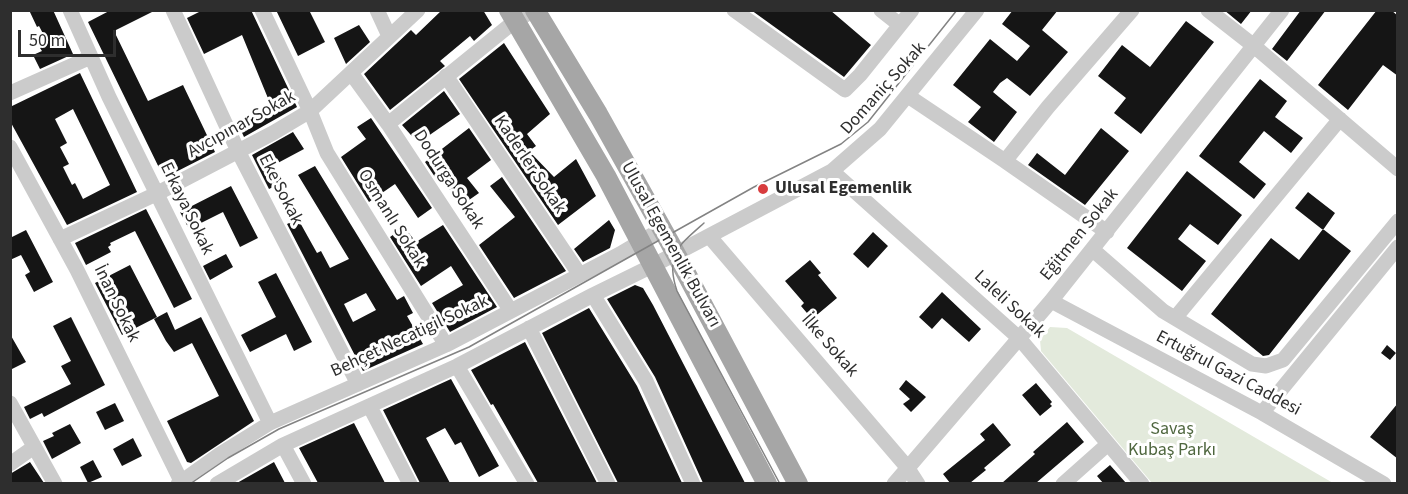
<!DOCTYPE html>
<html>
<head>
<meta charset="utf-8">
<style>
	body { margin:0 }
	#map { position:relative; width:1408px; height:494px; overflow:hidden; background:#fff; font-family:"Source Sans 3",sans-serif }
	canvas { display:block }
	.frame { position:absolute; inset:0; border:12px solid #2e2e2e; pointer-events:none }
	.scale { position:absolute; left:18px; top:30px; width:98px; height:27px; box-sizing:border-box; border:3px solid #2e2e2e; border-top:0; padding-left:8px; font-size:18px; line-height:21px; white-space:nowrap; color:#2e2e2e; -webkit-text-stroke:4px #fff; paint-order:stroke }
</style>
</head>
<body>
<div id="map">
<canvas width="1408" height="494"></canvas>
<div class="frame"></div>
<div class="scale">50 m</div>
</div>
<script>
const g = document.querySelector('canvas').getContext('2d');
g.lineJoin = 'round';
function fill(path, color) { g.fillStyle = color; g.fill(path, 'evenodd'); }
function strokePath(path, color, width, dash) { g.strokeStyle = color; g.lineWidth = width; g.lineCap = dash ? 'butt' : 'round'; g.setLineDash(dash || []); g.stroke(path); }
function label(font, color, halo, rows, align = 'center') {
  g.font = font + ' "Source Sans 3",sans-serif'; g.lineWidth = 6; g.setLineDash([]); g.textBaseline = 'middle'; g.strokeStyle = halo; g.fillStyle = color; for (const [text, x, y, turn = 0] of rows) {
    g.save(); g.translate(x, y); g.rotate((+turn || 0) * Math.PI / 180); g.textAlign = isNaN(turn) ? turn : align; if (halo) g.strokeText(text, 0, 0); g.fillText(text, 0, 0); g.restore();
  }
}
fill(new Path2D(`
	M1050 327 1067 328 1333 483H1152L1041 351 1040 340Z`), '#e3eadc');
fill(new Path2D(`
	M29 10H53L73 54 40 69 33 55 42 51 40 48 48 43 39 26 37 27Z
	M111 10H156L114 31 148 101 183 85 215 152 164 178 88 22Z
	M203 10H251L297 107 244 137 238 124 272 108 242 35 204 54 187 18Z
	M276 10H309L325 42 298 56Z
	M442 10H483L492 25 474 41 470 36 440 61 445 66 390 110 364 74 411 30 416 35Z
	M751 10H830L871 45 844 77Z
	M1013 10H1058L1042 30 1068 52 1030 96 1007 78 1000 83 993 92 1017 112 994 142 968 122 981 107 953 85 990 39 1017 61 1030 46 1002 24Z
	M1224 10H1252L1241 24Z
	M1301 10H1326L1287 61 1272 49Z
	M1377 10H1391L1398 16V76L1383 65 1348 110 1318 85Z
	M1186 21 1214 42 1141 134 1114 113 1126 98 1098 76 1122 45 1150 67Z
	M359 25 370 42 346 64 334 38Z
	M504 43 550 114 527 134 536 146 529 151 554 177 576 159 596 196 558 225 459 79Z
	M80 73 137 192 67 225 10 121V107ZM73 109 110 185 83 199 75 183 72 185 63 167 69 164 60 147 67 143 55 119Z
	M1260 79 1287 101 1275 117 1303 138 1291 153 1264 131 1239 162 1266 184 1254 199 1199 156Z
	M444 91 460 114 418 143 402 125Z
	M371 118 432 208 418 218 395 184 369 202 341 157 366 139 357 127Z
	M469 128 491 160 467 178 479 193 469 200 464 208 438 175 435 177 425 162Z
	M1101 128 1129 151 1085 205 1028 165 1037 153 1065 175Z
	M293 132 304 149 274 165 283 182 269 189 252 155Z
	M315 166 397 300 404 296 413 313 407 316 423 344 363 371 287 224 298 219 317 253 321 251 330 268 349 259 298 175ZM366 293 376 310 353 322 344 304Z
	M1187 171 1242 215 1218 245 1190 224 1178 239 1206 261 1182 291 1127 248Z
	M502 177 566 271 514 298 479 245 515 217 490 186Z
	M231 186 258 238 240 247 223 212 189 229 180 212Z
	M1308 192 1335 213 1323 230 1295 208Z
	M146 209 192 299 174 308 135 231 110 243 111 245 108 247 111 252 86 265 75 243Z
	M609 220 615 230 610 248 583 262 574 249Z
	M443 225 497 307 450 332 432 303 463 285 451 266 421 286 390 237 404 227 416 242Z
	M1323 229 1351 251 1269 355 1263 356 1211 314 1271 238 1299 260Z
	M26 230 53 282 34 292 25 275 30 272 21 255 10 260V238Z
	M873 232 888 246 868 268 853 254Z
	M226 254 233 267 210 280 203 266Z
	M810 260 821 273 818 275 837 298 812 319 801 306 804 303 785 281Z
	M130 265 157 317 122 335 95 283Z
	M276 273 312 342 294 351 286 334 250 352 241 335 276 317 258 282Z
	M635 285 643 288 653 305 745 483H703L655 377 607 299Z
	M942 292 981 329 969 342 942 318 932 329 919 317Z
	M589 308 637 386 682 483H618L542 333Z
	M167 312 175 330 201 317 254 421 191 463 187 462 167 421 219 396 192 343 174 352 166 341 154 319Z
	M71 317 105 385 44 417 42 413 30 419 24 407 71 384 61 366 71 361 53 326Z
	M10 334 26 362 10 370Z
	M525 342 597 483H538L493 404 491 405 471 370Z
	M1387 345 1396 353 1390 360 1381 353Z
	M451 379 499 466 479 477 461 442 455 445 445 428 426 438 450 483H420L383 410Z
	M906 380 926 397 911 412 903 404 910 399 899 389Z
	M1036 383 1052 402 1050 404 1052 406 1040 416 1022 395Z
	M115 403 124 421 105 430 96 412Z
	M1398 403V459L1370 437Z
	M1067 422 1084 442 1036 483H1002L1035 454 1033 452Z
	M354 423 385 483H318L299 448Z
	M993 423 1011 445 984 468 986 470 970 483H950L943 474 985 440 980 434Z
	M70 424 81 443 52 459 43 441 54 436 52 433Z
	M133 438 142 456 122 466 113 449Z
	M93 460 102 477 88 483 80 467Z
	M30 462 44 483H10V474Z
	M274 462 285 483H237Z
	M1110 465 1126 483H1103L1097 476Z`), '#151515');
strokePath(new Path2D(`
	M70 10 109 97 270 423
	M173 10 238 151 358 384
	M262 10 310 111 327 153 446 345
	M377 10 389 36
	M734 10 845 90 860 75 912 10
	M881 10 900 25
	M1208 10 1254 46 1398 169
	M351 73 388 124 511 311
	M446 76 580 275
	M10 93 91 57
	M908 96 1005 161
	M388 124 515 21 534 10
	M10 147 77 270 181 481
	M832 171 1019 338 1142 484
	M1107 232 1005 161 1048 107 1132 10
	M709 236 907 467 918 484
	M60 239 156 194 273 133 310 111 418 10
	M1093 250 1163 311 1252 364 1266 366 1283 360 1398 221
	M593 295 646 381 693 484
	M1051 301 1262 413 1384 484
	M1175 318 1340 119
	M529 328 608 484
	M457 366 527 484
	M10 403 55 484
	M370 407 410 484
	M1262 413 1398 247
	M283 445 304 484
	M10 464 34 447
	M178 484 220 454 270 423 446 345 620 254 662 229
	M217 484 283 445 457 366 593 295 652 266 832 171 880 129 977 10
	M894 484 1051 301 1282 10
	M1063 484 1108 444`), '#cbcbcb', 15);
strokePath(new Path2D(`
	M509 10 606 176 767 484
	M535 10 598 114 670 243 798 484`), '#a6a6a6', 20);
strokePath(new Path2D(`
	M704 223C678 246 665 255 677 291L780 484
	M190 484 228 458 279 429 469 347 754 187 841 144 868 122 957 10`), '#838383', 1.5);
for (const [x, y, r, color] of [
	[763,189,6,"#d83c3e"]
]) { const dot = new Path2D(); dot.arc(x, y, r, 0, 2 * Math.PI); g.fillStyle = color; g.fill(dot); strokePath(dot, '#fff', 2); }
label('18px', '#2e2e2e', '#fff', [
	["Domaniç Sokak",884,89,-48],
	["Avcıpınar Sokak",242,125,-29],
	["Kaderler Sokak",529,165,56],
	["Dodurga Sokak",448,180,57],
	["Eke Sokak",280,190,63],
	["Erkaya Sokak",186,209,64],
	["Osmanlı Sokak",391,219,58],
	["Eğitmen Sokak",1080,235,-51],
	["Ulusal Egemenlik Bulvarı",670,245,61],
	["İnan Sokak",116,304,64],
	["Laleli Sokak",1009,305,43],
	["Behçet Necatigil Sokak",410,337,-25],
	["İlke Sokak",829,346,49],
	["Ertuğrul Gazi Caddesi",1228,374,28]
]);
label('bold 18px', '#2e2e2e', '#fff', [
	["Ulusal Egemenlik",775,189]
], 'left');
label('18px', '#4e663e', '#fff', [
	["Savaş",1172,430],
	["Kubaş Parkı",1172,451]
]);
</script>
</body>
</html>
